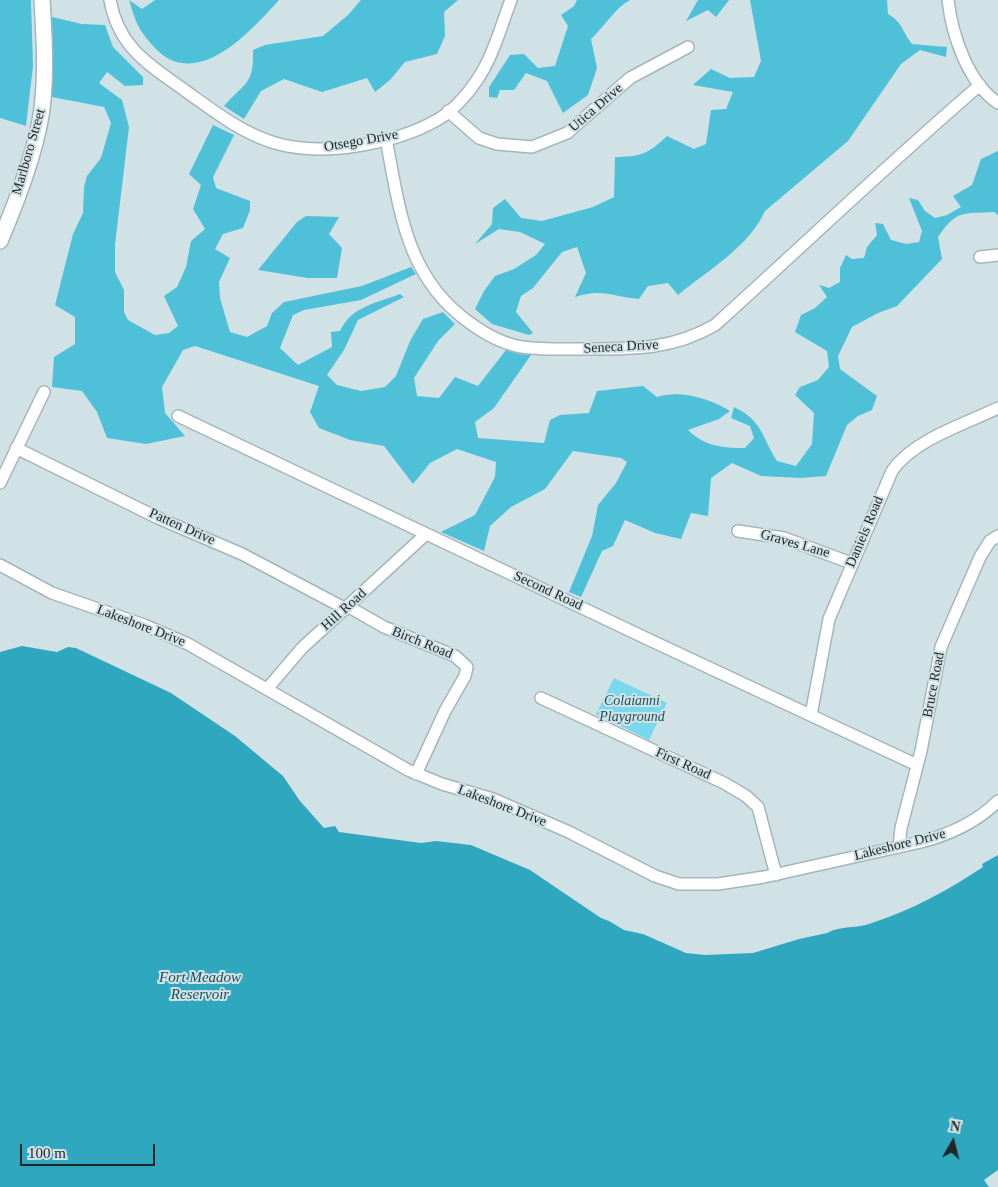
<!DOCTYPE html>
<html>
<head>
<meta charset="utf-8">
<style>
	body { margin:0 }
	#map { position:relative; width:998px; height:1187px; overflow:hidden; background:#d1e2e6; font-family:"Times New Roman",serif }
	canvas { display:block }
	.north { position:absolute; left:928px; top:1117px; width:50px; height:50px; -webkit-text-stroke:4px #d1e2e6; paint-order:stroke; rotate:8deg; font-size:14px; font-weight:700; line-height:20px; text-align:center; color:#212729 }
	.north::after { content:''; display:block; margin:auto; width:18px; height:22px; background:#212729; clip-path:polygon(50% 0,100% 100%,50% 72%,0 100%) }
	.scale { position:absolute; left:20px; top:1144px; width:135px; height:22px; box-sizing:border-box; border:2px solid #212729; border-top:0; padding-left:6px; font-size:15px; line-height:18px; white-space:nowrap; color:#212729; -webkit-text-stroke:4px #d1e2e6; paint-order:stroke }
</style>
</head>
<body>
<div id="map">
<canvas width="998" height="1187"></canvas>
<div class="north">N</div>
<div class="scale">100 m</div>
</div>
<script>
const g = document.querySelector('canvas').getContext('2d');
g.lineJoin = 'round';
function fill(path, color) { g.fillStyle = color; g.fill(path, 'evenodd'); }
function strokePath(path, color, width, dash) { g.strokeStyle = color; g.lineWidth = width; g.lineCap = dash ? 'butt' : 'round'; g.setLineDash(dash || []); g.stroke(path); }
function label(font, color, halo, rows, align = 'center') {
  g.font = font + ' "Times New Roman",serif'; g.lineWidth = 4; g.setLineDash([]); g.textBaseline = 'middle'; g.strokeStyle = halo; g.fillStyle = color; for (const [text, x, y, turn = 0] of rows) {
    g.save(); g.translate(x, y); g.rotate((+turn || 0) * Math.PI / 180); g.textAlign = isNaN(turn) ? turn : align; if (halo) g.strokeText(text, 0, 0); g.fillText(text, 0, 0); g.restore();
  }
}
fill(new Path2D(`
	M614 678 667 703 649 740 596 714Z`), '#79d8ee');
fill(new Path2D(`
	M0 0H31L33 66 26 126 0 118Z
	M129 0 142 9 155 0H279C250 32 196 93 154 47 138 29 136 23 129 0Z
	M361 0H458L444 12 445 36 437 54 405 62 390 80 375 92 367 78 322 92 284 79 261 91 244 119 224 106C245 82 254 85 253 50L265 45 323 36 348 15Z
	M577 0H630C616 7 604 27 591 39L597 68 588 95 563 113 547 81 526 73 514 90H500L497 98 489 97V87L510 55 524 54 538 68 555 66 568 26 561 15 574 6Z
	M698 0H729L716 17 708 10 686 21Z
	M750 0H887L888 14C904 24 901 30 912 44L947 47 946 57 920 50 901 64 848 141 765 211C749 247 708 270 678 295L668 283 648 286 639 299C612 297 604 288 575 297L586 273 577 247 562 252 533 288 521 296 516 312 533 333 529 335 492 324 475 309 484 291 495 276 514 269 536 255 545 244 520 232 499 229 475 244 492 224 493 208 505 199 521 218 542 221 593 207 614 197 615 157C641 157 648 154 667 136L694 149 706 144 711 110 726 109 733 92 693 85 711 69 730 78 754 77 761 61Z
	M52 17 82 24 105 25 113 47 143 77V85L125 86 107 72 99 83 122 100 129 127 115 245V272L124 290V312L128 320 155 335 169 333 178 326 164 296 177 287 186 267 191 241 205 229 193 209 201 185 189 174 213 125 234 135 213 177 216 188 250 201V210L243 228 223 234 215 249 230 258 219 282 220 298 230 332 247 337 267 326 272 313 284 302 362 286 411 267 416 274 361 300 304 310 293 315 280 348 298 365 332 347 331 332 340 331C351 307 376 303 400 294L404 297 358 320 344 350 327 375 337 385 361 391 385 387 396 376 410 341 423 319 443 312 455 324 438 341 414 378 417 396 439 398 455 377 478 386 506 350 519 354 531 355 494 408 475 422 478 438 544 443 550 420 560 415 589 413 597 391 643 386 657 397C679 389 712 399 730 411L719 419 688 430C704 446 722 448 745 448L754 438 750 426 731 418 734 407C763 421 761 436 777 461L796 466 812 444 814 413 795 395 800 387 818 380 829 367 827 351 795 332 801 315 815 308 827 297 819 285 829 288 840 282V268L846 255 852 259 864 258 867 247 877 235 875 223 883 224 891 240 906 244 919 242 922 231 909 198 918 200 925 211 935 218 947 215 961 207 953 196 972 185 981 159 998 151V215L994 212C963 214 957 209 938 237L942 259 897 306 878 313 852 327 838 356 840 369 877 396 872 410 858 416 847 425 826 476 801 478 761 476 732 463 711 478 708 516 691 513 681 539 655 533 625 520 613 546 602 551 581 597 569 592 592 536 598 505 616 483 627 462 621 458 573 451 545 489 511 507 490 526 484 551 441 532 475 515 495 477 496 462 457 449 430 463 413 484 384 446 350 440 319 428 310 412 319 386 195 346 183 350 162 387 165 413 185 436 146 444 107 438 97 412 82 391 52 387 54 357 75 344V317L55 305 73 234 83 213 84 187 87 176 101 158 111 123 104 107 52 97Z
	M306 216 339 217 329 234 342 248 337 278H308L258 270 297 222Z`), '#4ec0d8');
fill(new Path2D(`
	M22 646 57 652 68 647 76 648 171 693 235 736 283 776 300 801 324 828 335 826 339 832 421 843 436 841 471 845 530 870 601 918 609 921 624 930 643 934 686 953 705 955 753 953 799 939 827 933C841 925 857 929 872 923 912 910 948 890 983 867L982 864 998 855V1170L984 1180 989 1187H0V652Z`), '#2fa8bf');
const street = new Path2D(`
	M110 0C119 49 150 65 187 92 215 112 242 133 275 143 322 157 395 144 437 120 452 112 468 94 477 80 493 57 501 26 511 0
	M948 0C952 35 968 83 998 103
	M448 111 479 138 497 144 532 147 567 133 630 78 688 47
	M386 139C400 211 406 278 470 323 485 334 503 344 522 347 544 350 567 349 590 349 636 349 674 349 715 325 804 245 890 162 980 85
	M980 257 998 255
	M178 416C424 534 670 650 917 765
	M16 448 158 518 242 554 346 609
	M0 483 44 392
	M738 531 784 538 851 563
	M0 565 52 593 144 625 188 644 408 770 442 784 493 799 569 832 655 876 679 884H718L764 877 921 842C948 835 977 822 998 801
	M349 607 384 627 455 656 467 667 465 676 445 711 416 774
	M267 689 302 648 425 535
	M541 698 724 783 746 796 758 807 776 875
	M811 715 829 619 892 471C913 440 965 424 998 408
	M899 847 901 828 921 751 941 647 980 557 990 541 998 536`);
const secondary = new Path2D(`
	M0 241C17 201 40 142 43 99 46 66 44 33 42 0`);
strokePath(street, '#a5b6ba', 14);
strokePath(secondary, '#a5b6ba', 18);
strokePath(street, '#fff', 11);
strokePath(secondary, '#fff', 15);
label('14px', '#212729', '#d1e2e6', [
	["Utica Drive",596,108,-41],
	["Otsego Drive",361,141,-10],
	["Marlboro Street",29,152,-74],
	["Seneca Drive",621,347,-3],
	["Patten Drive",182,527,24],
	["Daniels Road",865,532,-67],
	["Graves Lane",795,544,16],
	["Second Road",548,591,25],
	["Hill Road",344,610,-42],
	["Lakeshore Drive",141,626,21],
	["Birch Road",422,643,22],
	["Bruce Road",934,685,-79],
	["First Road",683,764,24],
	["Lakeshore Drive",502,806,21],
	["Lakeshore Drive",900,845,-14]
]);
label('italic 14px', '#1d4e59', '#d1e2e6', [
	["Colaianni",632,701],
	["Playground",632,717]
]);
label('italic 15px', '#1c4d58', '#d1e2e6', [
	["Fort Meadow",200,978],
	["Reservoir",200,995]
]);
</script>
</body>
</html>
